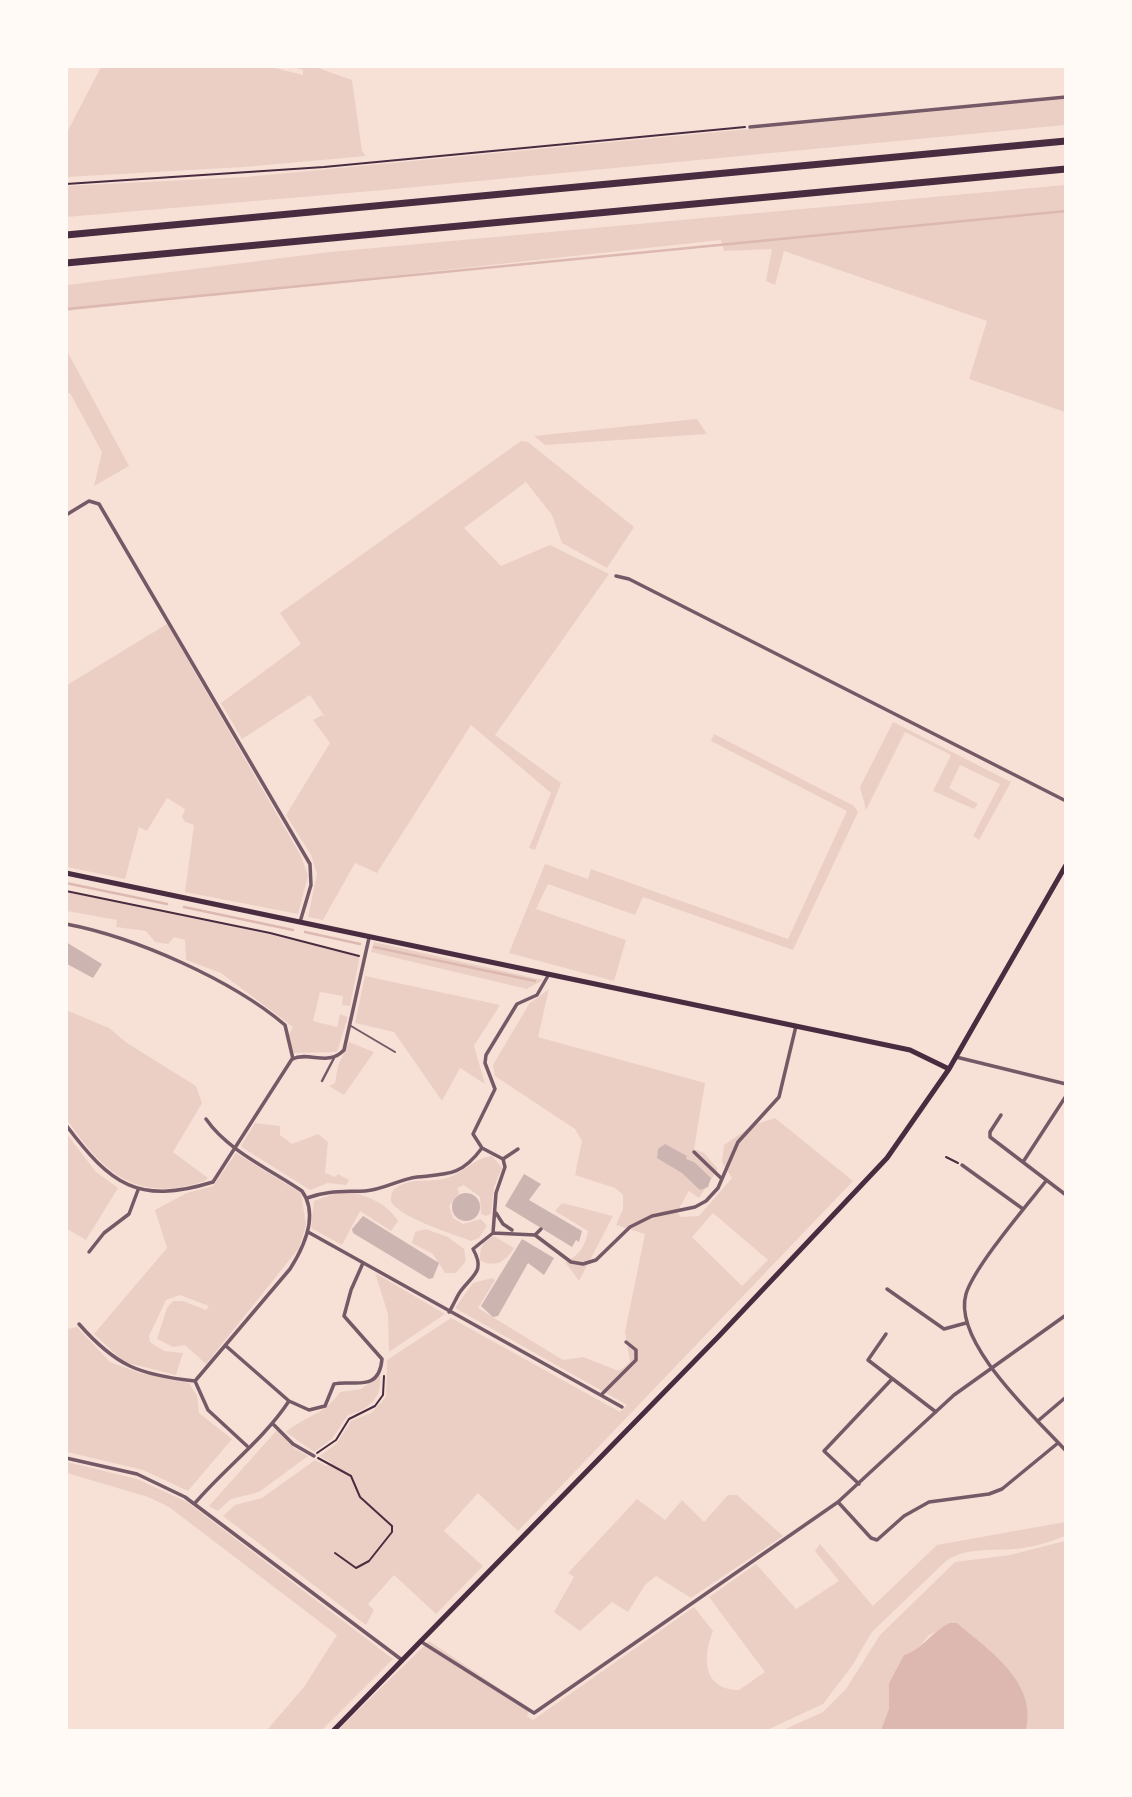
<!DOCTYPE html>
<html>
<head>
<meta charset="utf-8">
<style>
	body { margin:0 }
	#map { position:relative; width:1132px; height:1797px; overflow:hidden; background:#f7e1d7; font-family:"Varela Round",sans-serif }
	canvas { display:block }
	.frame { position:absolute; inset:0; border:68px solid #fffaf5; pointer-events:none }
</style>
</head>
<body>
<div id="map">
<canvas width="1132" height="1797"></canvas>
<div class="frame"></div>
</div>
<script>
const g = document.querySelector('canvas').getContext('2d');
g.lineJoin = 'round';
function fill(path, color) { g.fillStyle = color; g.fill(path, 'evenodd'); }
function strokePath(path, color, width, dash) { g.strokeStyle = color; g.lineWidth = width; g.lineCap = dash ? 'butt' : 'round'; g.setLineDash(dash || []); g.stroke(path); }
fill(new Path2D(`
	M267 66 303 75V70L295 67H315L352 80 362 151 366 156 244 167 67 177 66 134 101 67Z
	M1065 99V125L384 190 67 217V186L245 177Z
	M1065 185V412L969 379 987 321 784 251 775 285 766 281 772 249 724 251 721 240 67 311V285L330 252Z
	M67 351 129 466 94 486 102 452 70 393 67 394Z
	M697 419 707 434 545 445 534 436Z
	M521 441 528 442 634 527 607 568 562 543 552 515 526 482 464 528 501 566 550 545 609 574 495 735 561 783 535 850 529 848 551 793 471 725 377 873 355 863 323 920 308 917 317 874 311 855 286 815 330 743 313 720 322 715 325 717 310 695 242 739 221 703 301 644 280 613Z
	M167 624 301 856 308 876 298 914 185 892 194 825 185 822 182 817 185 809 167 798 147 831 139 827 125 879 67 867V685Z
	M893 722 1011 782 979 840 973 836 1000 784 960 765 949 788 978 804 974 809 933 791 951 755 905 732 866 810 860 787Z
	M714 734 854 806 858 812 793 950 643 897 635 915 548 884 536 909 626 940 614 981 509 953 545 864 588 879 591 869 788 939 847 811 711 741Z
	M66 892 149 907 360 955 350 1006 342 1005 343 996 320 992 313 1021 337 1027 340 1014 348 1017 337 1052 292 1053 291 1045 286 1040 293 1027 221 973 186 960 185 940 174 937 168 944 155 942 146 931 116 927 117 920 67 911Z
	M374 942 543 980 527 989 371 952Z
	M365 976 500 1005 474 1046 485 1084 460 1068 442 1101 394 1032 355 1023Z
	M549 989 538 1037 705 1083 694 1149 704 1153 718 1169 699 1198 689 1191 677 1212 681 1217 699 1216 732 1178 722 1162 724 1145 753 1125 775 1118 853 1181 518 1531 478 1493 444 1531 483 1566 436 1614 394 1575 368 1604 374 1610 366 1625 223 1516 235 1505 262 1498 315 1460 326 1466 332 1463 320 1456 337 1443 351 1421 371 1413 386 1397 387 1360 451 1318 620 1412 627 1405 455 1308 473 1283 492 1278 495 1280 478 1308 563 1360 583 1357 619 1371 630 1362 625 1332 645 1234 616 1225 623 1209V1195L615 1188 575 1175 582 1141 575 1129 495 1076 493 1065 529 1004ZM713 1213 768 1260 742 1286 692 1237Z
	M66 1010 109 1028 127 1043 196 1086 202 1103 173 1152 208 1178 205 1181C136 1204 104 1173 67 1120Z
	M349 1042 374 1052 344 1095 329 1086 335 1083 338 1066Z
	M255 1123 280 1126V1135L292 1144 318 1134 328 1142 325 1173 335 1177 338 1174 349 1180 346 1185 328 1183 310 1190 243 1148 241 1146Z
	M66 1133 96 1172 118 1188 86 1240 67 1229Z
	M236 1153 301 1193 306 1225 299 1248 206 1364 185 1345 173 1347 157 1339 167 1308 173 1301H183L206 1310 209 1306 180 1295 166 1300 149 1336 150 1342 164 1351 183 1353 176 1375 124 1362 94 1334 167 1248 155 1210 187 1193 213 1186Z
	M492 1156 502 1168 494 1187 491 1214 486 1216 481 1214 480 1197 464 1185 457 1188 459 1193 449 1206 453 1218 463 1224 481 1219 487 1226 479 1238 471 1241C451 1233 403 1219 391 1202 391 1195 391 1191 397 1187 413 1177 431 1183 447 1178 465 1172 474 1158 492 1156Z
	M352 1192C372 1198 387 1204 398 1221L391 1231 360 1211 342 1245 311 1228 314 1201 336 1193Z
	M562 1203 613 1216 579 1281 565 1262C580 1254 584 1249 588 1231L555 1211Z
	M426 1229 448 1237 464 1249 466 1261 456 1273H445L433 1254 412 1243 415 1232Z
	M494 1236 514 1248C506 1261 495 1269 480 1260 480 1247 482 1242 494 1236Z
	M375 1273 445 1314 389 1352 388 1314Z
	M77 1327 110 1362 140 1373 189 1383 197 1396 199 1413 232 1439 188 1491 143 1470 67 1452V1329Z
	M380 1375C383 1398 368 1410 348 1415L332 1439 314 1452 286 1432C308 1414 323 1416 340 1392L361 1389Z
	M277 1430 294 1448 308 1456 259 1492 231 1499 218 1511 209 1506Z
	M67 1462 137 1479 187 1502 393 1659 322 1730H267L304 1687 337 1635 169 1507 148 1497 67 1473Z
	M728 1495H737L783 1536 691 1598 656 1576 645 1585 628 1612 612 1602 580 1631 554 1612 574 1577 568 1573 637 1499 665 1520 682 1500 704 1522Z
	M1065 1522V1536C1052 1541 1037 1546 1023 1548 998 1552 969 1546 947 1560L872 1632 852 1666 823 1704 767 1730H338L429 1641 530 1709 527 1716 533 1720 694 1607 713 1631C702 1658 703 1690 739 1690L765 1672 709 1597 756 1564 796 1609 839 1581 815 1551 820 1544 873 1606 937 1545Z
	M1065 1541V1730H1026C1038 1684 989 1650 957 1623L929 1635 915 1652 904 1655 889 1683V1710L881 1730H783L823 1712 846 1689 880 1635 955 1562 1010 1555Z`), '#ebcfc5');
fill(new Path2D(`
	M950 1623H957C989 1650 1038 1683 1026 1730H881L889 1709V1683L904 1655C922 1650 932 1631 950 1623Z`), '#dcb8b0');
strokePath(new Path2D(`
	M66 309 1066 211
	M66 883 167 904
	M184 907 293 930
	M305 932 360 944
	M374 947 535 981`), '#dcb8b0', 2.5);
fill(new Path2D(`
	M66 942 102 964 93 978 67 964Z
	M665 1144 687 1156 686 1159 694 1162 711 1178 708 1187 700 1190 682 1173 657 1158 658 1149Z
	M524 1174 541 1184 529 1200 582 1231 579 1242 576 1240 572 1247 505 1206Z
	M452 1207a14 14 0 1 1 28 0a14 14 0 1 1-28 0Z
	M363 1216 439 1263 433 1278 429 1279 353 1233 352 1229Z
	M522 1239 554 1258 544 1275 528 1263 498 1316 493 1317 481 1306Z`), '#ccb4b1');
strokePath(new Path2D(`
	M66 184 324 167 745 127
	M66 891 270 933 359 956
	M946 1157 958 1163
	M317 1453 336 1440 349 1419 375 1406 383 1395 384 1376
	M318 1458 351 1476 360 1497 392 1526V1532L369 1561 356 1568 335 1553`), '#4a2c40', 2);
strokePath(new Path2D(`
	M351 1026 395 1052`), '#755966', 2);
strokePath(new Path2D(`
	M322 1081 334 1058`), '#755966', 2.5);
strokePath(new Path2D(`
	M750 127 1066 97
	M66 515 89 501 99 504 310 864 311 885 300 922
	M616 576 629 579 1066 801
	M66 924C135 937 232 980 285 1025L293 1059
	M956 1057 1066 1084
	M1001 1115 990 1132V1137L1066 1195
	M66 1125C111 1185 138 1205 213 1182L292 1059C310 1051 328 1067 344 1050L369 938
	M694 1152 722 1179
	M503 1159 518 1149
	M1023 1162 1066 1096
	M962 1165 1023 1209
	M1046 1181C1027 1205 974 1267 966 1294 952 1342 1035 1417 1066 1451
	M307 1198C328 1190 344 1192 365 1191 383 1190 400 1179 417 1177 448 1174 461 1176 482 1148
	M496 1213 503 1224 512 1230
	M308 1232 622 1407
	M493 1233 535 1235 571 1262 583 1264 596 1260 630 1227 652 1216 695 1207 706 1201 718 1188 738 1142 779 1097 796 1026
	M535 1235 541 1229
	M89 1252 104 1233 129 1214 138 1190
	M887 1289 944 1329 966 1323
	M449 1312C453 1306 456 1298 460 1292 472 1275 486 1272 473 1249L493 1233 496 1193 505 1167 503 1159 482 1148 473 1134 495 1089 485 1063 486 1055 517 1004 537 995 549 974
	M79 1324C116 1366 139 1375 195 1381L290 1269C304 1247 319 1215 302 1191 270 1169 228 1151 206 1119
	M886 1334 868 1360 936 1412
	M226 1346 289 1401 309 1410 325 1406 334 1384C352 1379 379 1394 382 1359L344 1316 351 1290 363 1263
	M195 1381 208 1410 247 1446
	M601 1395 636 1360V1350L626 1342
	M1039 1420 1066 1397
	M273 1424 293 1444 314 1456
	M66 1458 137 1474 185 1497 402 1660
	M859 1484 824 1451 892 1379
	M838 1502 871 1538 877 1540 904 1516 929 1502 989 1494 1002 1489 1058 1443
	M195 1503C225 1468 264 1439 289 1401
	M420 1641 534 1713 838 1502 954 1395 1066 1315`), '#755966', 3.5);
strokePath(new Path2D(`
	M66 873 910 1050 949 1069
	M334 1730 718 1337 887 1158 949 1069 1066 865`), '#4a2c40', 5);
strokePath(new Path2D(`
	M66 235 1066 141
	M66 263 1066 169`), '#4a2c40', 7);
</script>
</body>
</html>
